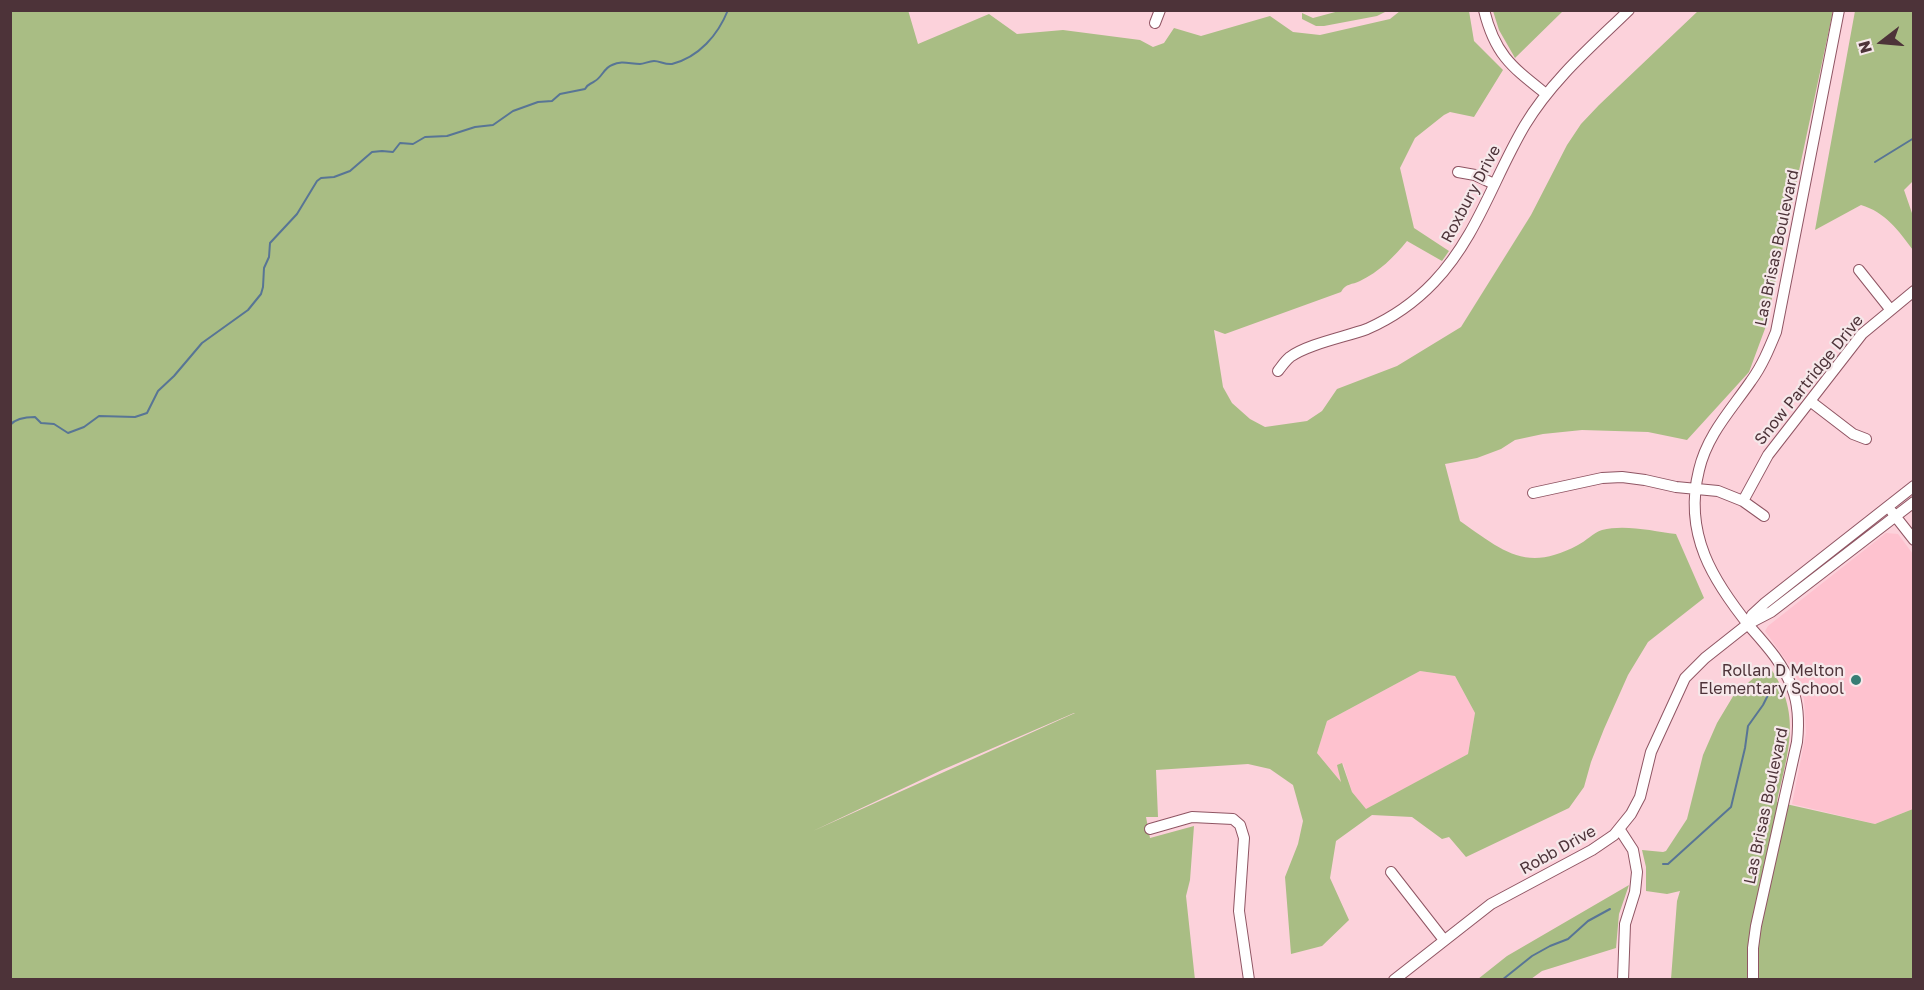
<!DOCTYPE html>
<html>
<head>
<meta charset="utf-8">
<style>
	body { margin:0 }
	#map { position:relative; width:1924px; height:990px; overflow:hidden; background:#fcd2db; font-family:"Golos Text",sans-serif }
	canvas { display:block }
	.frame { position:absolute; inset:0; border:12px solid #4d3339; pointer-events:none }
	.north { position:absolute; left:1852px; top:12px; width:60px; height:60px; -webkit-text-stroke:4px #f6e8ea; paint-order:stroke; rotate:254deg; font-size:16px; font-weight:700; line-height:24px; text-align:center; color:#4d3339 }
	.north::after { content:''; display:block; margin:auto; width:21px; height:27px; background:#4d3339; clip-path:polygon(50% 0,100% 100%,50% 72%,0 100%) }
</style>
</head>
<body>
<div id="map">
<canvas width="1924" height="990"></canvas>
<div class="frame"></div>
<div class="north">N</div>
</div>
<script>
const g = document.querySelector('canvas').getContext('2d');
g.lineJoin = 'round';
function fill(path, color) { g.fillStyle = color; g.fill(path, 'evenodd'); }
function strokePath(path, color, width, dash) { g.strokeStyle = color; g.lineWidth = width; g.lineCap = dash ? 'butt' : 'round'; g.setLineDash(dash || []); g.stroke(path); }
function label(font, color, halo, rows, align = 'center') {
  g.font = font + ' "Golos Text",sans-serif'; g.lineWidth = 4.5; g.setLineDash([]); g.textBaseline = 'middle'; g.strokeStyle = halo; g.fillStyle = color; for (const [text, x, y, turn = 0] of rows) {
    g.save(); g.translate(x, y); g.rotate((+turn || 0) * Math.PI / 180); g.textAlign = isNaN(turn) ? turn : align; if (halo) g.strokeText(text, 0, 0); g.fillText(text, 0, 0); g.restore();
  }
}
fill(new Path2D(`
	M1886 533 1898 534 1913 554V809L1875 824 1792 804 1806 733 1804 699 1795 673 1765 631 1768 626Z
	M1420 671 1455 676 1475 713 1468 754 1366 810 1352 792 1343 763 1342 783 1317 753 1327 721Z`), '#fec2cf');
fill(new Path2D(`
	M908 10 918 44 989 14 1017 34 1063 30 1140 40 1153 47 1164 43 1174 28 1201 36 1270 16 1293 32 1320 35 1390 19 1400 11H1469L1474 41 1503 70 1474 117 1450 112 1444 115 1415 138 1400 168 1414 228 1449 251 1442 261 1407 241C1394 257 1379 272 1360 281 1352 285 1346 283 1341 292L1225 334 1214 330 1223 387 1232 403 1250 419 1265 427 1307 421 1322 411 1337 389 1397 366 1461 327 1531 215 1567 145 1581 124 1599 105 1698 11H1833L1766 326 1749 372 1687 440 1648 432 1582 430 1543 434 1515 440 1501 449 1477 458 1445 464 1460 521C1503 551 1526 573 1578 545 1586 541 1593 533 1602 530 1624 524 1653 531 1676 534L1704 598 1648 642 1628 675 1604 729 1591 762 1584 787 1569 808 1466 857 1449 837 1442 839 1412 817 1372 815 1336 841 1330 878 1349 920 1322 946 1291 954 1285 877 1298 844 1303 821 1293 785 1270 769 1248 764 1156 770 1158 817H1146L1150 838 1194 826 1190 880 1186 896 1195 980 11 979 10 11ZM1420 671 1455 676 1475 713 1468 754 1366 809 1352 792 1342 763 1337 765 1341 782 1317 753 1327 721ZM1074 713H1075L813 831 942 770Z
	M1339 11V10L1387 11 1377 16 1324 26H1316L1302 19V13L1313 18Z
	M1493 11V10L1563 11 1515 58 1499 30Z
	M1855 11H1913V181L1904 190 1913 216V250C1899 231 1885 212 1861 205L1815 230Z
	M1769 666C1803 714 1788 751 1777 802L1875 824 1913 809V979H1671L1677 901 1680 891 1667 894 1646 891V867L1642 850 1663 852 1666 851 1687 819 1703 755 1717 723 1735 693Z
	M1629 885 1619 914 1616 948 1542 971 1531 979H1478L1507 956Z`), '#a9bd84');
strokePath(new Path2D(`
	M1875 162 1914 138
	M10 425C16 418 26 417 35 417L41 423 54 424 68 433 84 427 99 416 135 417 147 413 158 391 174 376 202 343 248 310 261 294 263 287 264 268 269 257 270 243 297 214 317 181 321 178 334 177 350 171 372 152 382 151 393 152 400 143 413 144 425 137 447 136 475 127 493 125 513 111 538 102 552 101 560 94 585 89C588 83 590 85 595 81 602 77 604 68 612 65 622 60 630 64 640 64 644 64 649 61 654 61 660 61 665 65 672 64 699 57 718 35 728 10
	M1663 864H1668L1731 807 1745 748 1748 726 1763 705 1769 693
	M1502 980 1532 956 1550 946 1568 939 1588 921 1610 909`), '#587595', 2);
const minor = new Path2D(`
	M1484 10C1495 55 1512 67 1546 94
	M1155 23 1160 10
	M1458 172 1475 175 1494 184
	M1859 270 1890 309
	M1278 371C1282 366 1285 361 1290 357 1308 344 1345 337 1367 329 1392 318 1415 302 1434 282 1477 237 1494 177 1525 125 1552 80 1592 46 1629 10
	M1810 401 1853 434 1866 439
	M1533 493 1602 478 1622 477 1645 480 1676 487 1718 491 1743 501 1764 516
	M1743 501 1768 455 1862 334 1914 291
	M1892 512 1914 540
	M1748 624 1752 615 1765 603 1914 486
	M1150 829 1192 817 1233 819 1240 825 1244 838 1239 911 1249 980
	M1620 830 1633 850 1637 872 1635 892 1625 924 1623 980
	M1391 872 1444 940
	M1394 980 1491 904 1592 850 1614 835 1631 814 1640 797 1651 752 1685 678 1705 658 1748 624 1771 612 1914 502
	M1753 980V948L1756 926 1797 742C1799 723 1799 705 1792 688 1784 665 1767 646 1751 628 1713 581 1683 534 1699 470 1707 435 1731 410 1751 381 1762 366 1769 349 1776 332L1839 10`);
strokePath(minor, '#8f5563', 12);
strokePath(minor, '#fff', 10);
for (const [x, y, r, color] of [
	[1856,680,6,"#377d74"]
]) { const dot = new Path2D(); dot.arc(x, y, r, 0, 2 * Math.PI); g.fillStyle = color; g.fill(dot); strokePath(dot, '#f6e8ea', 2); }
label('16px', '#4d3339', '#f6e8ea', [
	["Roxbury Drive",1471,194,-62],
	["Las Brisas Boulevard",1777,248,-78],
	["Snow Partridge Drive",1809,380,-51],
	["Las Brisas Boulevard",1766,806,-78],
	["Robb Drive",1558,850,-29]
]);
label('16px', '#4d3339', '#f6e8ea', [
	["Rollan D Melton",1844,671],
	["Elementary School",1844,689]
], 'right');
</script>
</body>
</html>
